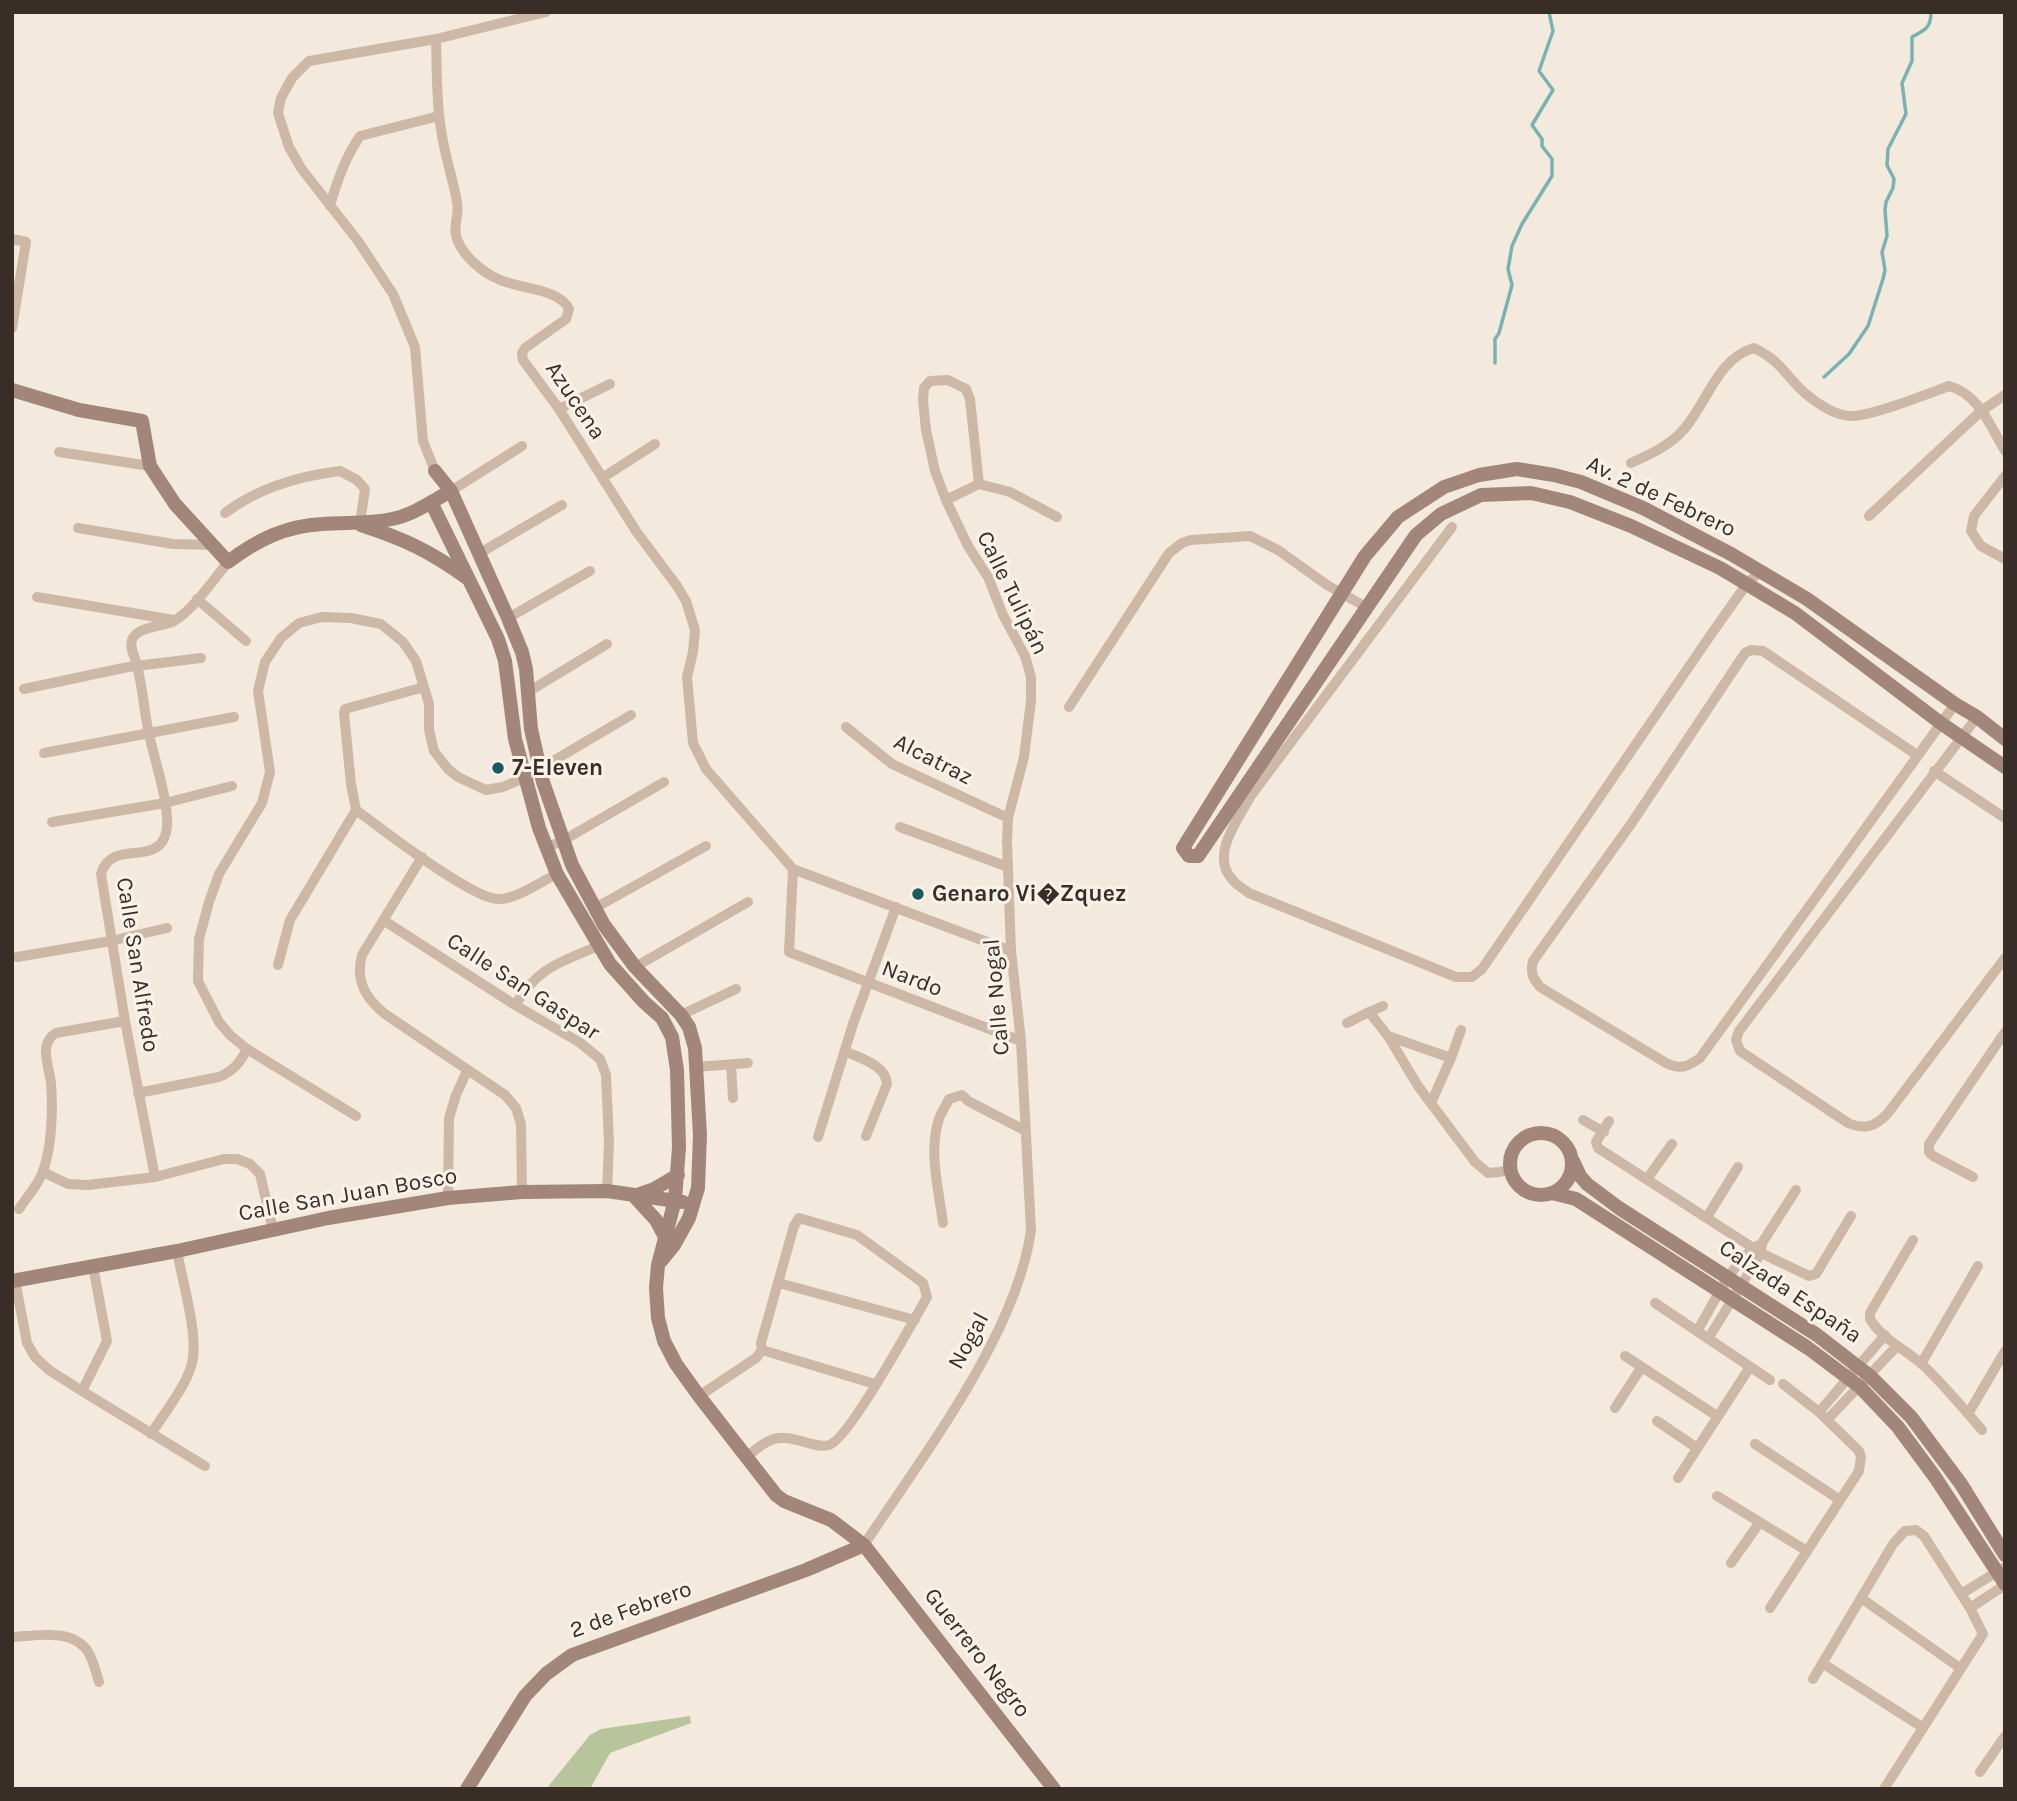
<!DOCTYPE html>
<html>
<head>
<meta charset="utf-8">
<style>
	body { margin:0 }
	#map { position:relative; width:2017px; height:1801px; overflow:hidden; background:#f4e9dd; font-family:Karla,sans-serif }
	canvas { display:block }
	.frame { position:absolute; inset:0; border:14px solid #392d28; pointer-events:none }
</style>
</head>
<body>
<div id="map">
<canvas width="2017" height="1801"></canvas>
<div class="frame"></div>
</div>
<script>
const g = document.querySelector('canvas').getContext('2d');
g.lineJoin = 'round';
function fill(path, color) { g.fillStyle = color; g.fill(path, 'evenodd'); }
function strokePath(path, color, width, dash) { g.strokeStyle = color; g.lineWidth = width; g.lineCap = dash ? 'butt' : 'round'; g.setLineDash(dash || []); g.stroke(path); }
function label(font, color, halo, rows, align = 'center') {
  g.font = font + ' Karla,sans-serif'; g.lineWidth = 6; g.setLineDash([]); g.textBaseline = 'middle'; g.strokeStyle = halo; g.fillStyle = color; for (const [text, x, y, turn = 0] of rows) {
    g.save(); g.translate(x, y); g.rotate((+turn || 0) * Math.PI / 180); g.textAlign = isNaN(turn) ? turn : align; if (halo) g.strokeText(text, 0, 0); g.fillText(text, 0, 0); g.restore();
  }
}
fill(new Path2D(`
	M690 1716 691 1723 610 1753 590 1789H546L590 1735 601 1729Z`), '#b8c49c');
strokePath(new Path2D(`
	M1495 363V339L1499 333 1512 285 1508 269 1512 246 1522 224 1552 176V159L1542 146V139L1532 125 1553 90 1539 71 1553 31 1549 12
	M1824 377 1849 354 1868 326 1883 279 1885 270 1882 252 1887 236 1885 210 1886 202 1893 188 1894 179 1887 165 1888 149 1906 114 1902 83 1912 61V37C1925 30 1931 28 1931 12`), '#7ab2b3', 3.5);
strokePath(new Path2D(`
	M436 39C437 69 436 100 441 129 444 154 453 178 457 202 460 215 452 227 457 239 463 256 482 272 498 279 518 289 559 288 569 309L566 319 525 348 522 353 523 360 559 409 636 531 677 586 686 601 695 630 693 652 687 677 693 743 706 769 793 869 1011 951
	M330 206C337 180 345 158 360 136L439 116
	M12 239 26 242 12 328
	M559 409 610 384
	M59 452 150 466
	M1631 463C1651 454 1671 445 1685 428 1707 402 1719 357 1754 348 1783 362 1785 376 1806 394 1818 404 1834 415 1850 416 1870 417 1927 394 1949 386 1979 394 1990 426 2005 451
	M435 471 423 441 415 347 393 294 358 241 301 168 289 147 278 113 281 98 292 78 309 61 436 39 546 12
	M2005 476 1974 516 1971 531 1981 546 2005 559
	M602 478 655 444
	M451 491 522 446
	M946 500 979 484 1010 492 1057 517
	M225 513C258 488 299 476 340 471L357 480 365 489 360 524
	M1869 516 1981 411 2005 395
	M1452 527 1250 797C1238 820 1210 855 1232 879 1236 885 1244 889 1249 893L1456 977H1472L1482 969 1712 633 1746 585 1759 572
	M78 528 173 544 214 545
	M480 553 562 505
	M37 597 174 620
	M197 599 246 641
	M508 618 590 571
	M24 689 128 667 201 658
	M528 692 607 644
	M1069 707 1169 553 1182 543 1191 540 1250 536 1278 550 1327 585 1366 607
	M1977 717 1739 1031 1736 1040 1740 1051 1848 1123C1865 1130 1875 1127 1888 1113L2005 958
	M846 727 892 764 1008 818
	M44 753 234 717
	M1917 755 1763 651 1751 650 1745 653 1631 824 1533 961C1530 973 1533 978 1540 987L1666 1063C1681 1070 1687 1067 1700 1058L1955 704
	M1934 771 2005 818
	M356 810C382 829 472 899 498 899 517 899 540 882 557 874
	M356 810 351 784 344 713 345 709 424 687
	M52 822 165 803 232 786
	M900 827 1008 867
	M546 848 564 840 664 782
	M422 857 362 955C355 980 365 998 385 1014L505 1095 516 1108 521 1124 522 1192
	M793 869 789 952 1021 1041
	M595 908 706 846
	M383 920 515 1005 579 1042 600 1059 606 1075 609 1143 607 1191
	M17 957 111 941 167 928
	M278 965 290 920 356 810
	M635 967 748 902
	M515 1005C540 966 557 964 598 946
	M1369 1012 1383 1006
	M681 1015 736 989
	M1347 1023 1369 1012 1388 1036 1418 1086 1475 1162 1488 1173 1500 1172 1510 1169
	M1388 1036 1451 1058 1431 1103
	M845 1051C861 1059 886 1065 887 1084L866 1136
	M1451 1058 1461 1030
	M731 1065 733 1098
	M696 1067 748 1063
	M138 1093 219 1077C233 1071 240 1063 247 1049
	M356 1116 247 1049 230 1035 219 1022 198 981 199 939 209 902 219 874 262 803 270 772 258 691 265 662 281 638 299 623 322 617 351 618 381 624 403 642 416 661 429 704V730L434 751 448 769 458 777 486 790 503 787 526 777 631 715
	M1583 1120 1604 1132
	M1609 1121 1596 1142 1598 1148 1761 1253 1809 1276 1816 1274 1851 1216
	M818 1137 853 1024 896 907
	M43 1172 68 1184 88 1185 155 1177 224 1159H237L250 1164 260 1174 273 1230
	M155 1177 125 1021 101 874C111 838 157 868 166 833 172 810 154 759 149 734 144 712 143 688 137 666 136 658 129 649 132 640 137 626 163 627 174 621 193 610 214 579 228 562
	M1973 1177 1933 1156 1929 1152V1144L2005 1032
	M1647 1179 1672 1144
	M448 1198 449 1118 456 1095 467 1071
	M19 1209C27 1197 39 1184 43 1171 52 1147 53 1108 51 1083 49 1065 38 1044 56 1033L125 1021
	M1707 1217 1738 1167
	M943 1223C939 1191 928 1151 939 1119 941 1112 946 1106 949 1099L962 1095 968 1101 1024 1130
	M1913 1240 1870 1313V1319C1881 1338 1906 1350 1923 1365 1944 1385 1963 1408 1982 1430
	M15 1280 27 1343 35 1357 49 1370 82 1391 205 1466
	M779 1283 915 1320
	M1655 1303 1770 1380
	M1697 1331C1712 1307 1734 1258 1759 1245
	M1708 1339 1761 1253 1762 1243 1796 1190
	M762 1350 875 1384
	M1625 1356 1717 1416
	M1921 1364 1978 1266
	M82 1391 107 1341 93 1266
	M699 1396 756 1358 762 1350
	M1615 1408 1641 1368
	M1819 1412 1885 1335
	M1968 1414 2005 1351
	M1827 1420 1897 1346
	M1657 1421 1697 1448
	M151 1434C164 1413 190 1382 193 1358 197 1329 182 1280 177 1251
	M1755 1444 1840 1500
	M745 1458C771 1437 776 1433 808 1443 815 1445 821 1447 829 1445 848 1440 914 1320 927 1297L923 1283 857 1235 799 1218 794 1226 761 1343 762 1350
	M1678 1478 1750 1367
	M1717 1496 1807 1551
	M864 1545C922 1457 1017 1334 1031 1230L1021 1041 1011 951 1007 841 1008 818 1024 757 1031 701V677L1025 656 1003 615 988 577 968 546 946 500 935 471 926 430 923 400 924 388 930 381 948 380 966 389 970 399 979 484
	M1731 1563 1760 1522
	M1961 1594 2005 1567
	M1861 1598 1960 1668
	M1770 1608 1859 1471 1861 1457 1859 1451 1819 1412 1783 1384
	M1970 1608 2005 1585
	M12 1637C36 1636 70 1628 87 1650 93 1659 96 1672 99 1682
	M1822 1663 1922 1727
	M1813 1679 1893 1544 1905 1531 1916 1530 1924 1536 1970 1608 1983 1634 1884 1789
	M1980 1772 2005 1736`), '#cdb8a8', 10);
strokePath(new Path2D(`
	M12 390 79 410 142 421 150 466 175 504 228 562C257 540 285 526 322 524 346 522 368 524 392 519 413 515 432 501 451 491
	M435 471 451 491 508 618 522 652 526 669 531 729 543 782 572 865 604 925 635 967 681 1015 689 1027 695 1048 700 1135 698 1188 689 1218 674 1245 661 1261
	M431 502 498 639 505 661 515 739 539 828 557 874 610 964 644 1002 662 1018 672 1037 677 1070 679 1147 675 1200 658 1265 656 1288 658 1318 664 1341 676 1364 699 1396 776 1495 784 1501 831 1520 864 1545 1054 1789
	M361 525C404 539 430 551 467 578
	M2005 739 1977 717 1955 704 1807 599 1731 554 1643 508 1581 482 1554 475 1517 469 1479 475 1444 487 1398 517 1365 556 1183 848 1189 856H1198L1416 535 1441 514 1481 495 1531 493 1570 502 1631 526 1720 568 1795 613 1942 724 2005 767
	M1510 1164a31 31 0 1 1 62 0a31 31 0 1 1-62 0Z
	M1573 1161 1580 1176 1587 1184 1619 1208 1817 1335 1870 1376 1911 1417 1961 1484 2005 1555
	M1552 1193 1576 1199 1808 1348 1860 1387 1898 1427 1935 1477 2005 1584
	M665 1237 656 1220 634 1196 654 1189 678 1175
	M12 1281 177 1251 328 1218 448 1198 522 1192 607 1191 683 1202
	M467 1789 525 1696 546 1674 572 1655 806 1570 864 1545`), '#a18679', 14);
for (const [x, y, r, color] of [
	[498,768,7,"#1b5b5e"],
	[918,894,7,"#1b5b5e"]
]) { const dot = new Path2D(); dot.arc(x, y, r, 0, 2 * Math.PI); g.fillStyle = color; g.fill(dot); strokePath(dot, '#fbf3ea', 2.5); }
label('23px', '#392d28', '#fbf3ea', [
	["Azucena",575,401,56],
	["Av. 2 de Febrero",1661,497,25],
	["Calle Tulipán",1012,593,64],
	["Alcatraz",933,760,27],
	["Calle San Alfredo",137,965,81],
	["Nardo",912,979,21],
	["Calle San Gaspar",523,987,33],
	["Calle Nogal",997,997,-95],
	["Calle San Juan Bosco",348,1195,-10],
	["Calzada España",1790,1292,34],
	["Nogal",969,1341,-62],
	["2 de Febrero",631,1610,-20],
	["Guerrero Negro",977,1653,52]
]);
label('bold 23px', '#392d28', '#fbf3ea', [
	["7-Eleven",512,768],
	["Genaro Vi�Zquez",932,894]
], 'left');
</script>
</body>
</html>
